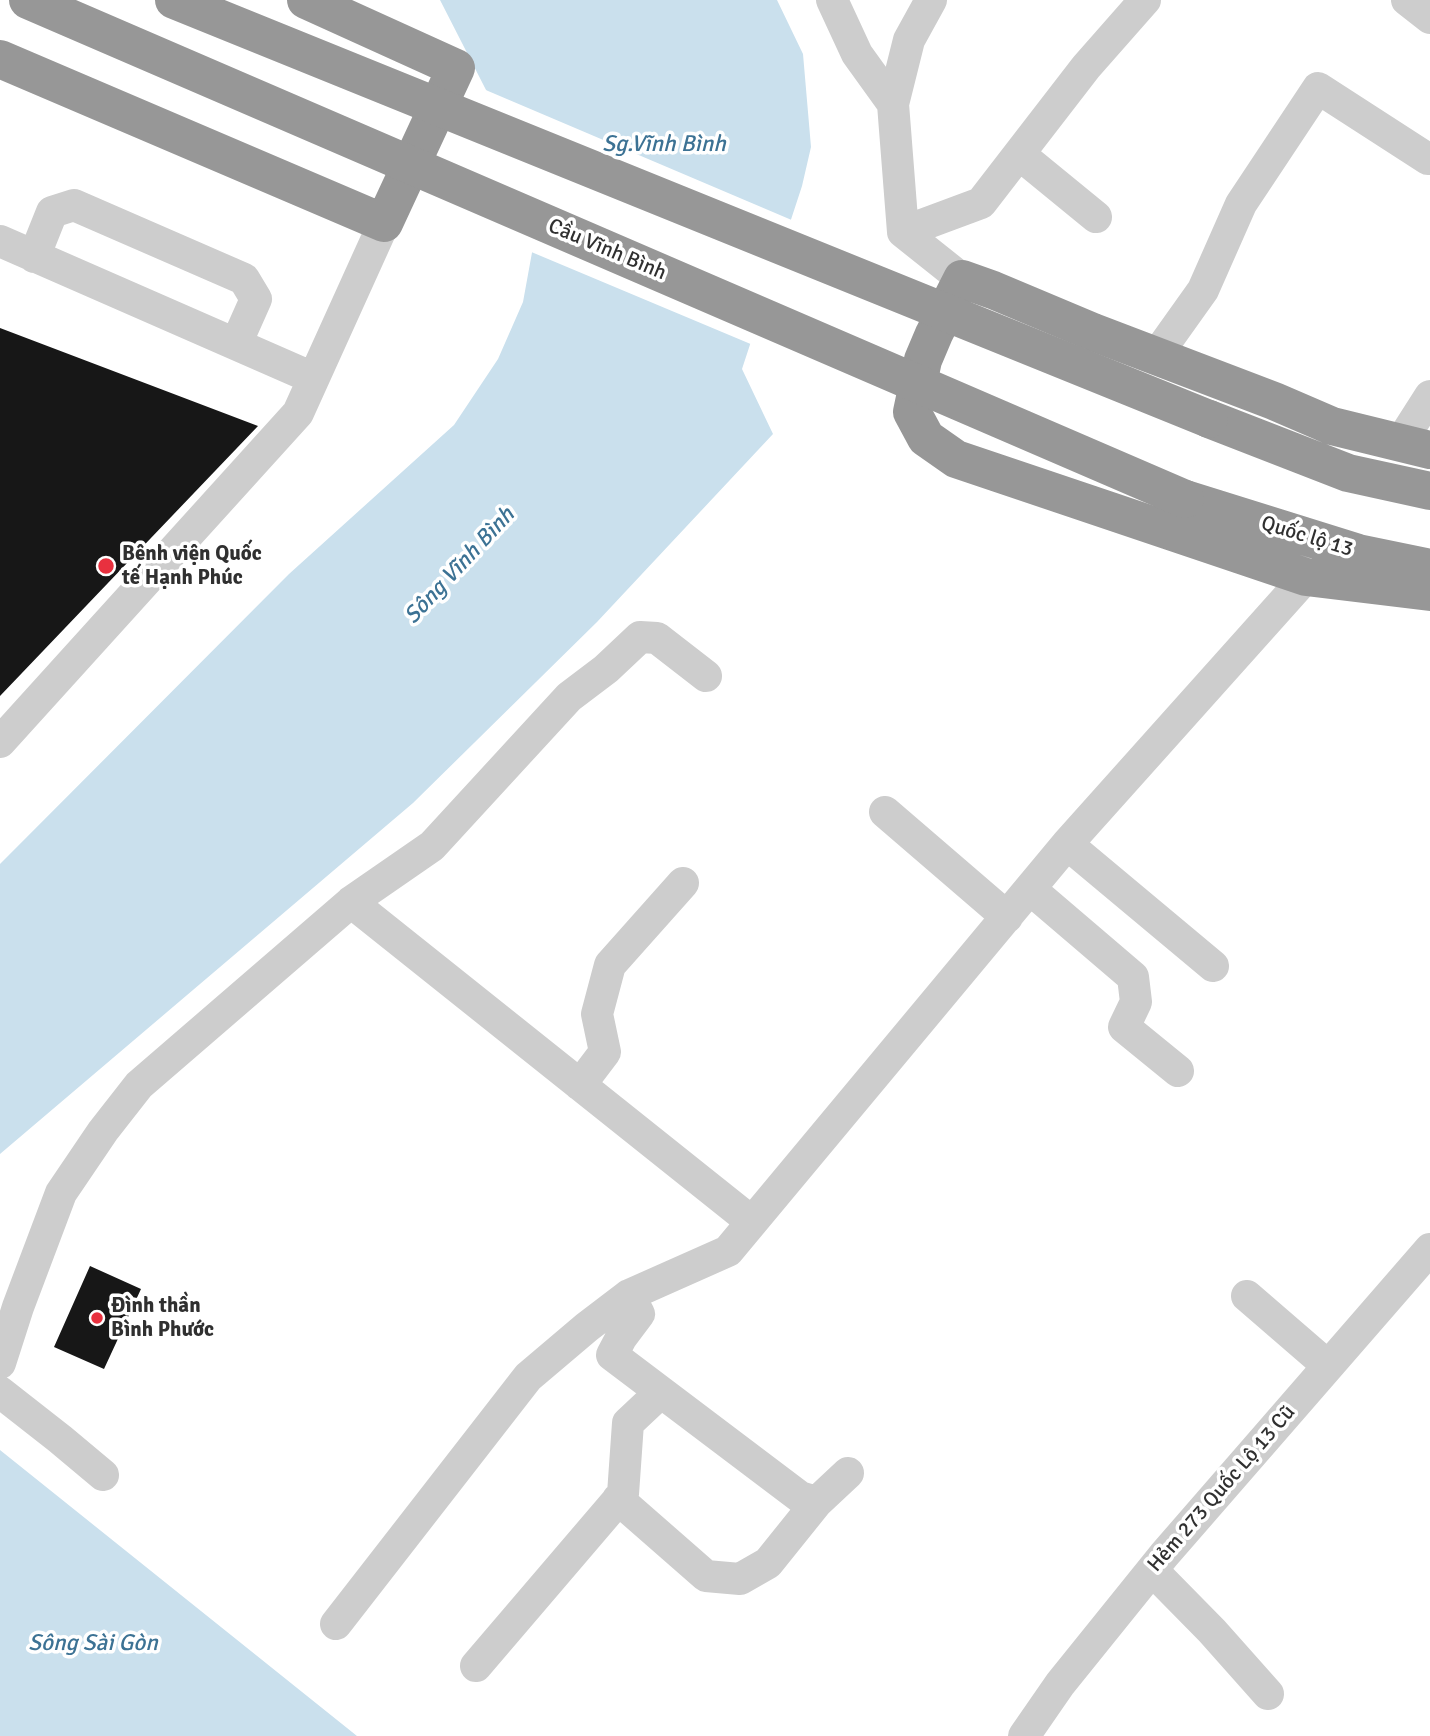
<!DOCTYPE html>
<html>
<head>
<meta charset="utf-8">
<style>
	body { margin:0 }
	canvas { display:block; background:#fff }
</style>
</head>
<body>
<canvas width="1430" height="1736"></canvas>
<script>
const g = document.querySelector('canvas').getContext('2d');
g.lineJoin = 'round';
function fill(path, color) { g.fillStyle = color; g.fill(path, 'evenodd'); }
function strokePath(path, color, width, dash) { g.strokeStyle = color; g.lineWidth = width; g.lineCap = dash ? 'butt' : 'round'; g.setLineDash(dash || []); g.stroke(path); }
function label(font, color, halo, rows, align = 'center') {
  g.font = font + ' Signika,sans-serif'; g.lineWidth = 7; g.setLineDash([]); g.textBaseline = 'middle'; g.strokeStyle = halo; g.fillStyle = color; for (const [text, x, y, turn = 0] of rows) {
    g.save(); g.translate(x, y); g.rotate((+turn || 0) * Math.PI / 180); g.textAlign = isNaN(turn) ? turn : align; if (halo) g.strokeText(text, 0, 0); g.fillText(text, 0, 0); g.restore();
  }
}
fill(new Path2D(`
	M440 0H777L803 54 811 147 802 186 742 369 773 434 597 622 413 803 0 1154V864L289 574 454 425 498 359 523 302 533 247 527 193 507 131Z
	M0 1450 357 1736H0Z`), '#cae0ed');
fill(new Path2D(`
	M481 88 794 221 753 345 529 251 524 194 503 132Z`), '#fff');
fill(new Path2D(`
	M0 328 258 426 0 696Z
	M90 1266 141 1289 104 1369 54 1347Z`), '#171717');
strokePath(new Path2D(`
	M832 0 857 54 893 104
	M931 0 909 40 893 104 903 232 962 279
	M1407 0 1430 18
	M1019 154 1096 217
	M903 232 981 203 1086 67 1145 0
	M0 241 313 378
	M34 257 52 212 74 205 244 279 256 299 236 344
	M1156 356 1203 290 1241 204 1318 88 1428 159
	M1400 443 1430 396
	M0 742 298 413 384 223
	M885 812 1007 917
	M1067 844 1213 966
	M1030 889 1133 977 1136 1002 1124 1027 1178 1071
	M351 902 752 1222
	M580 1085 605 1052 597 1014 610 965 683 883
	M629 1295 639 1314 621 1338 612 1355 800 1497 817 1502
	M1247 1296 1328 1366
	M0 1363 18 1307 61 1193 103 1131 139 1085 351 902 432 846 569 697 606 669 640 637 657 638 706 676
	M0 1392 60 1439 103 1475
	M618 1499 706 1576 740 1579 768 1563 817 1502 848 1473
	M1152 1570 1212 1631 1268 1694
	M336 1624 528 1377 587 1327 629 1295 728 1251 1067 844 1306 577
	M476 1666 623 1494 628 1423 661 1392
	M1024 1736 1060 1684 1164 1555 1430 1249`), '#cdcdcd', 32);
strokePath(new Path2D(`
	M0 59 384 223 456 68 306 0
	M1209 419 1348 473 1430 491
	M1430 450 1332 426 1274 401 1093 332 993 290 962 279 934 334 923 360 912 412 926 438 956 459 1306 577 1430 592
	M1185 499 1358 553 1430 568`), '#979797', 38);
strokePath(new Path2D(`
	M28 0 1185 499
	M174 0 1209 419`), '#979797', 38);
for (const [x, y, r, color] of [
	[106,566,9,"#e8313f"],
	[97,1318,7,"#e8313f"]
]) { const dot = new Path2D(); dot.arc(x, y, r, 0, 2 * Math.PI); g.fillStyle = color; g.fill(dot); strokePath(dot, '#fff', 2.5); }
label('21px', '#303030', '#fff', [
	["Cầu Vĩnh Bình",607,250,23],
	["Quốc lộ 13",1307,537,17],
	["Hẻm 273 Quốc Lộ 13 Cũ",1222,1489,-49]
]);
label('bold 21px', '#303030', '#fff', [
	["Bệnh viện Quốc",122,554],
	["tế Hạnh Phúc",122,578],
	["Đình thần",111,1306],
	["Bình Phước",111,1330]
], 'left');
label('italic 23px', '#3c7294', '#fff', [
	["Sg.Vĩnh Bình",664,145],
	["Sông Vĩnh Bình",460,566,-47],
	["Sông Sài Gòn",93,1644]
]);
</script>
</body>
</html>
